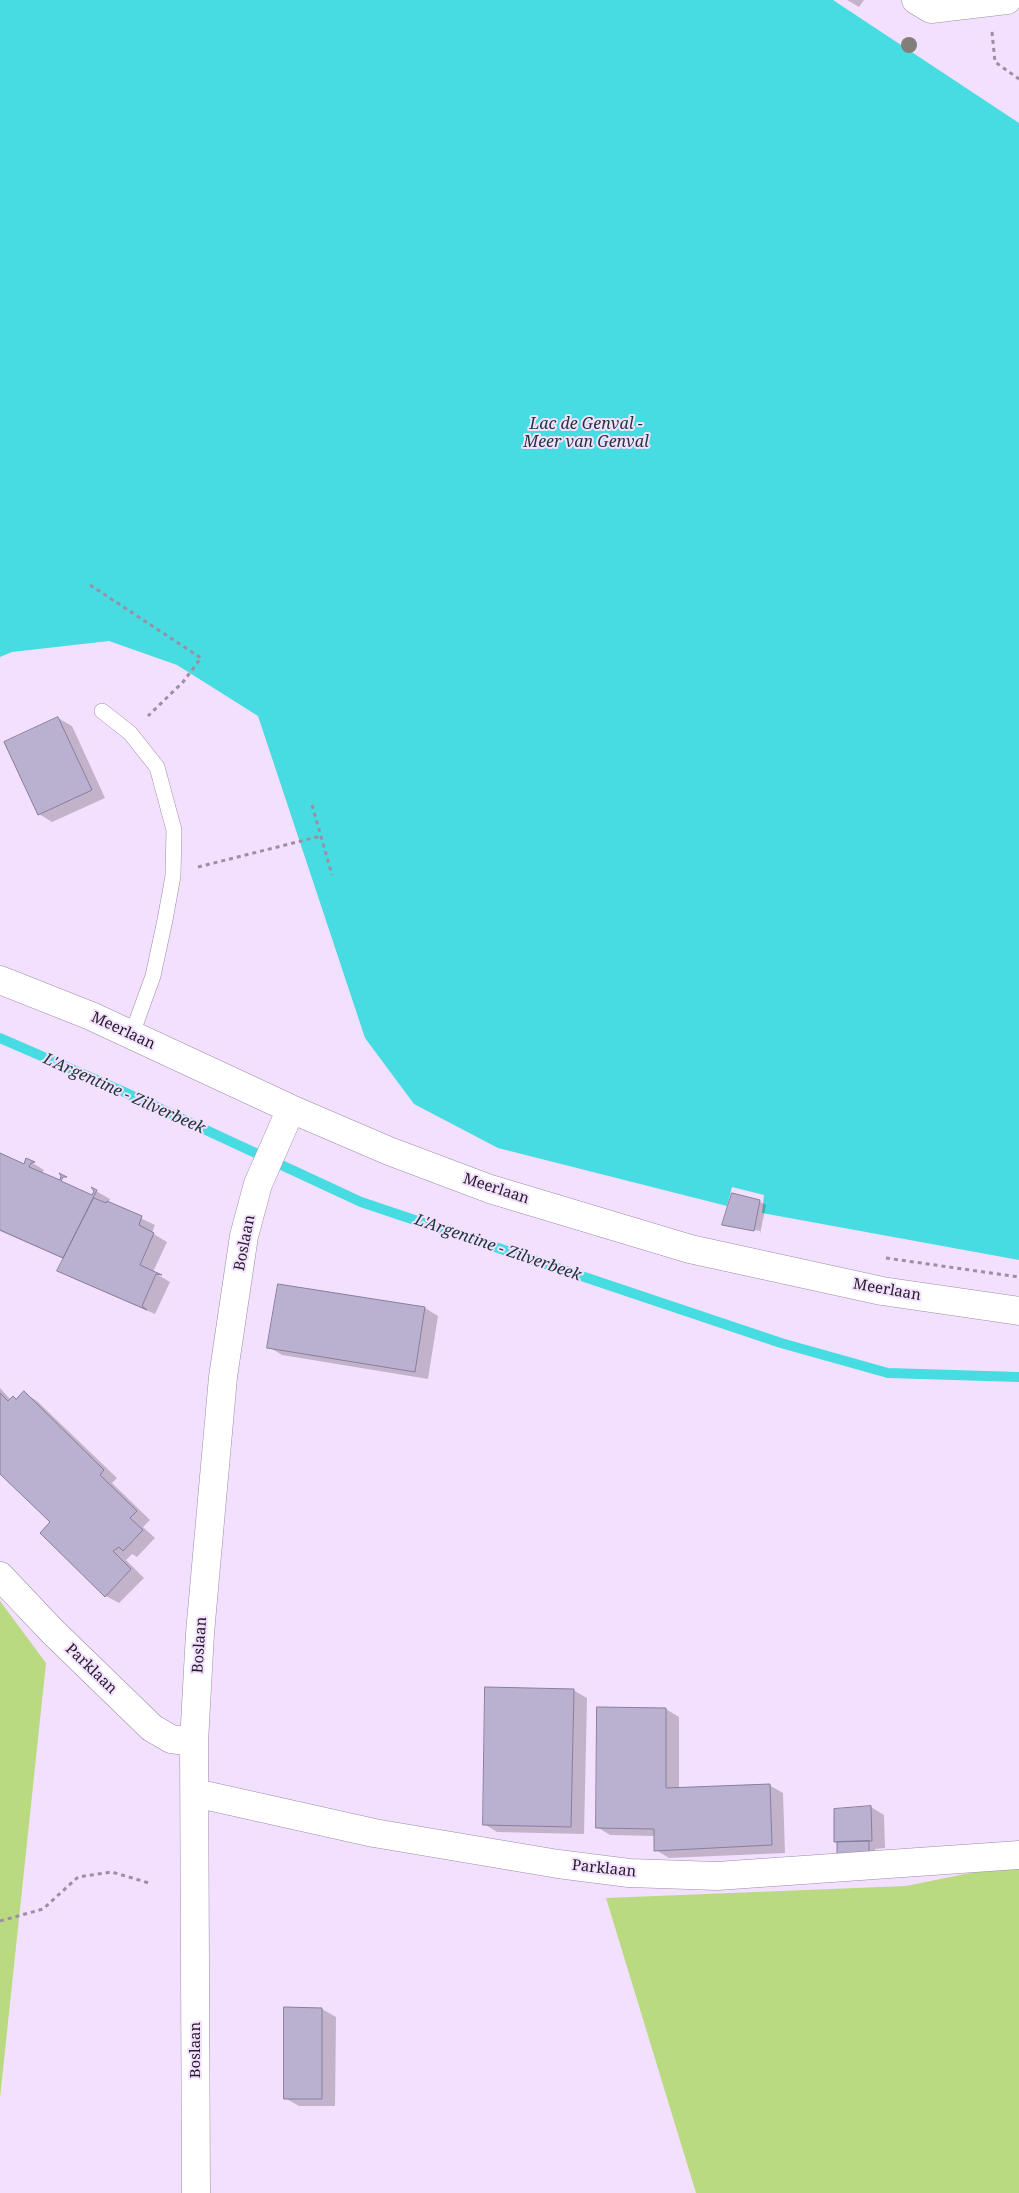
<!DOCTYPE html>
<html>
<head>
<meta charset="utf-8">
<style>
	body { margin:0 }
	canvas { display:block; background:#f2e0fe }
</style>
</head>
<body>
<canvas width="1019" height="2193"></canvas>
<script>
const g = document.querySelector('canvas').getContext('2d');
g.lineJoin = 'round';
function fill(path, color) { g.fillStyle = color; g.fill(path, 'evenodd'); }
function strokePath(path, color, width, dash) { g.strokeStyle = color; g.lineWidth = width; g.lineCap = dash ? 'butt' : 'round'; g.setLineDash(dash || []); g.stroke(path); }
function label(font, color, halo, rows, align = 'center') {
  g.font = font + ' "Noto Serif",serif'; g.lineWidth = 4; g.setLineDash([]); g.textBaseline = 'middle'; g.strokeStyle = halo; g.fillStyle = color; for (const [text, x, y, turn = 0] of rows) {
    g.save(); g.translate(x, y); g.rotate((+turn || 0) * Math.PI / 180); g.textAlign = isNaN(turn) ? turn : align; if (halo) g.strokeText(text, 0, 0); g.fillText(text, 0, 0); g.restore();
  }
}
fill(new Path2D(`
	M0 1601 46 1663 0 2098Z
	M1019 1863V2193H696L606 1898 906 1886Z`), '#bada81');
fill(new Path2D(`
	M0 0H833L1019 123V1260L762 1213 764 1195 732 1187 727 1206 498 1148 414 1104 365 1038 258 716 177 665 109 641 12 652 0 657Z`), '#47dce2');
fill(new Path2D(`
	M847 0H864L859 7Z
	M58 718 72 726 105 798 52 822 39 814Z
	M0 1155 25 1166 31 1162 44 1170 42 1174 93 1196 96 1191 110 1199 108 1203 155 1225 152 1233 167 1242 153 1272 170 1282 155 1314 72 1278 58 1270 64 1259 0 1231Z
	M759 1201 766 1205 760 1234 730 1228 760 1234V1231L729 1225V1227L724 1224Z
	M279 1285 425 1308 438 1316 428 1379 282 1355 269 1347Z
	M0 1388 11 1400H17L24 1393 37 1401 117 1478 112 1483 150 1520 143 1527 155 1538 137 1557 132 1554 126 1560 144 1578 119 1603 106 1596 52 1522 0 1472Z
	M573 1690 587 1698 584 1834 497 1832 484 1824Z
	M666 1709 679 1717V1789L769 1785 783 1793 785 1853 669 1858 656 1850 655 1836 610 1835 597 1827Z
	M871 1807 884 1815 885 1848 875 1849 876 1856 836 1841Z
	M285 2008 322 2009 336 2017 335 2106H299L285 2098Z`), '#0003');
strokePath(new Path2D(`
	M0 1038 122 1091 361 1202 781 1343 888 1373 1019 1377`), '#47dce2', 10);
const building = new Path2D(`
	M58 717 92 790 38 815 4 742Z
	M0 1153 24 1164 26 1158 35 1162 31 1163 29 1167 60 1180 61 1176 59 1173 67 1177H63L61 1181 92 1195 94 1191 91 1187 97 1190 63 1258 0 1230Z
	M732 1193 760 1200 754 1231 722 1225Z
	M94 1198 106 1203 107 1201 142 1216 139 1225 154 1233 140 1265 162 1275 156 1274 142 1306 147 1310 57 1271Z
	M278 1284 425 1307 415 1372 267 1348Z
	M24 1391 104 1470 100 1475 137 1511 130 1518 143 1530 123 1551 119 1547 113 1551 131 1569 105 1597 40 1533 50 1522 0 1474V1393L8 1401 13 1396 16 1399Z
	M485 1687 574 1689 571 1827 483 1825Z
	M597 1707 666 1708V1788L770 1784 772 1845 654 1851V1829L596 1828Z
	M871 1806 872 1841 834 1842V1809Z
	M869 1841V1853L837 1856V1842Z
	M284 2007 322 2008V2099H284Z`);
fill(building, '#bab0d0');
strokePath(building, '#887e9c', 1);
const service = new Path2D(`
	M102 711 130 733 157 767 174 830 173 876 165 920 153 976 132 1034`);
const minor = new Path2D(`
	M916 0 931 9 1007 0
	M0 980 91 1016 291 1109 389 1151 490 1189 690 1249 882 1291 1019 1311
	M0 1576 52 1631 152 1728 171 1739 194 1742
	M195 1793 374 1833 558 1864 629 1873 717 1876 1019 1855
	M196 2193 194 1742 200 1633 223 1377 244 1236 258 1184 291 1109`);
strokePath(service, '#9c8ca8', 16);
strokePath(minor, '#9c8ca8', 29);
strokePath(new Path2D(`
	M992 32 995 62 1019 79
	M90 585 201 658 183 682 148 716
	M312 805 332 875
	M198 867 321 836
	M886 1258 1019 1277
	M0 1921 43 1909 78 1877 112 1872 149 1883`), '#9c8fa5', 3, [4, 4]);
strokePath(service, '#fff', 15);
strokePath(minor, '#fff', 28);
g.fillStyle = '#817f78';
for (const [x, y] of [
	[909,45]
]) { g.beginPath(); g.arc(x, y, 8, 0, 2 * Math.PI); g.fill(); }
label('15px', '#231c27', '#f2e0fe', [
	["Meerlaan",123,1031,25],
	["Meerlaan",496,1189,18],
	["Boslaan",245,1243,-79],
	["Meerlaan",887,1290,10],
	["Boslaan",200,1645,-86],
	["Parklaan",91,1669,44],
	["Parklaan",604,1869,6],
	["Boslaan",196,2050,-90]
]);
label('italic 16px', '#1c3536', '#f2e0fe', [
	["Lac de Genval -",586,424],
	["Meer van Genval",586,442],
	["L'Argentine - Zilverbeek",124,1094,24],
	["L'Argentine - Zilverbeek",498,1248,19]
]);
</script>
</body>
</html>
